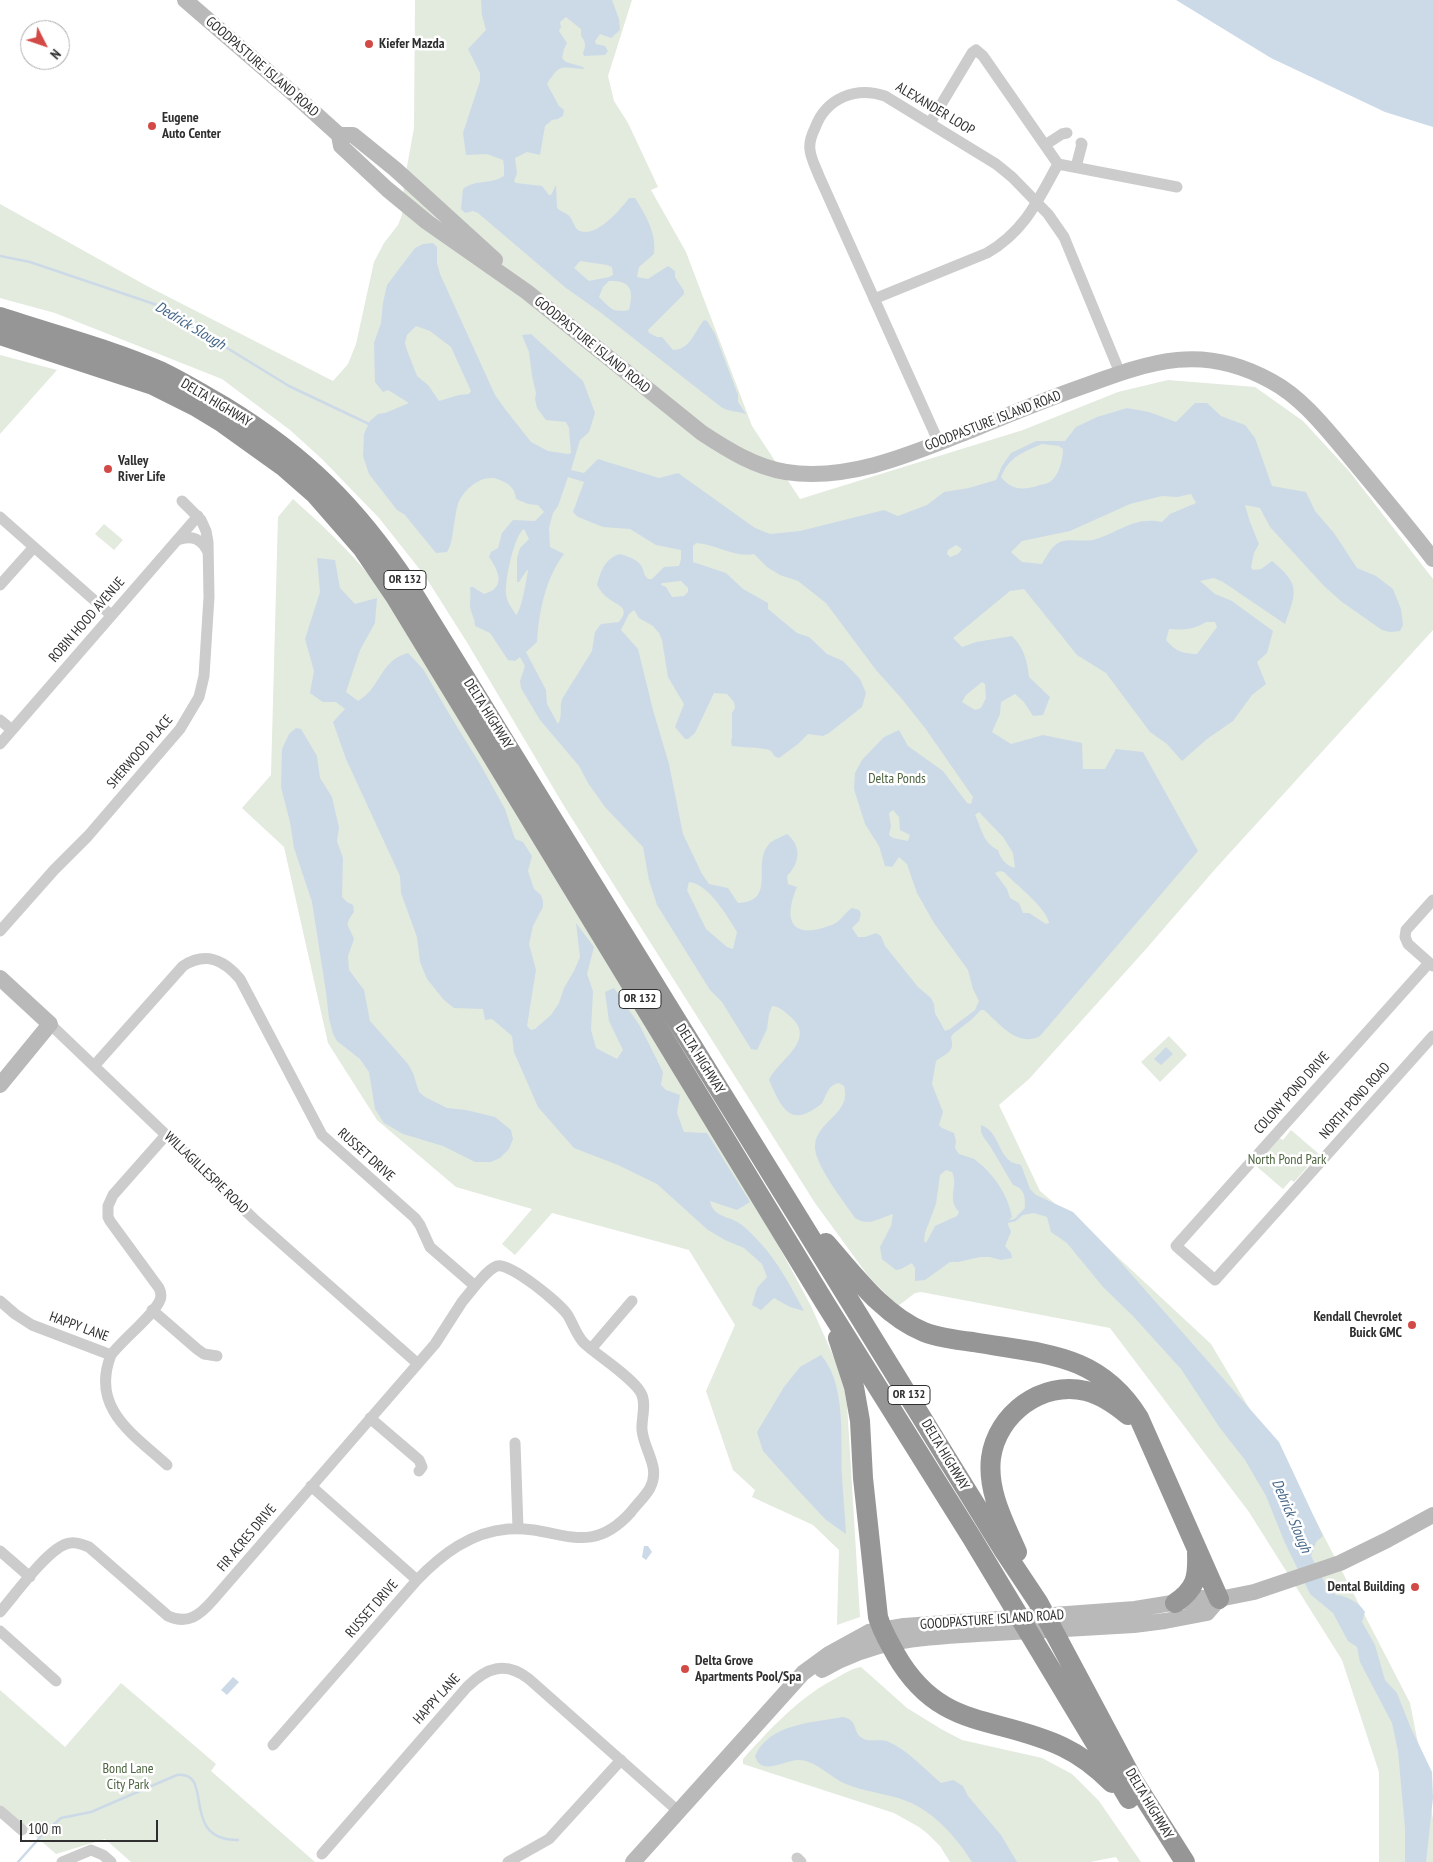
<!DOCTYPE html>
<html>
<head>
<meta charset="utf-8">
<style>
	body { margin:0 }
	#map { position:relative; width:1433px; height:1862px; overflow:hidden; background:#fff; font-family:"PT Sans Narrow",sans-serif }
	canvas { display:block }
	.north { position:absolute; left:20px; top:20px; width:50px; height:50px; box-sizing:border-box; background:#fff; border:1px solid #acacac; border-radius:50%; rotate:131deg; font-size:14px; font-weight:700; line-height:20px; text-align:center; color:#2f2f2f }
	.north::after { content:''; display:block; margin:auto; width:18px; height:22px; background:#d24a45; clip-path:polygon(50% 0,100% 100%,50% 72%,0 100%) }
	.scale { position:absolute; left:20px; top:1820px; width:138px; height:22px; box-sizing:border-box; border:2px solid #2f2f2f; border-top:0; padding-left:6px; font-size:15px; line-height:18px; white-space:nowrap; color:#2f2f2f; -webkit-text-stroke:4px #fff; paint-order:stroke }
</style>
</head>
<body>
<div id="map">
<canvas width="1433" height="1862"></canvas>
<div class="north">N</div>
<div class="scale">100 m</div>
</div>
<script>
const g = document.querySelector('canvas').getContext('2d');
g.lineJoin = 'round';
function fill(path, color) { g.fillStyle = color; g.fill(path, 'evenodd'); }
function strokePath(path, color, width, dash) { g.strokeStyle = color; g.lineWidth = width; g.lineCap = dash ? 'butt' : 'round'; g.setLineDash(dash || []); g.stroke(path); }
function label(font, color, halo, rows, align = 'center') {
  g.font = font + ' "PT Sans Narrow",sans-serif'; g.lineWidth = 5; g.setLineDash([]); g.textBaseline = 'middle'; g.strokeStyle = halo; g.fillStyle = color; for (const [text, x, y, turn = 0] of rows) {
    g.save(); g.translate(x, y); g.rotate((+turn || 0) * Math.PI / 180); g.textAlign = isNaN(turn) ? turn : align; if (halo) g.strokeText(text, 0, 0); g.fillText(text, 0, 0); g.restore();
  }
}
fill(new Path2D(`
	M415 0H632L608 76 614 101 628 123 658 187 651 190 686 252 752 426 800 499 1023 430 1118 392 1168 380 1255 387 1303 421 1349 471 1433 579V630L1217 867 1146 949 1029 1079 999 1105 1040 1191 1109 1249 1211 1344 1314 1517 1410 1703 1433 1819V1862H1379V1772L1342 1660 1249 1512 1110 1328 921 1292 915 1293 898 1306 869 1277 815 1203 564 806 468 644 425 576 379 518 322 459 290 430 222 379 55 313 0 298V204L147 286 333 381 348 364 356 344 374 262 384 243 398 225 402 215 404 183 414 128Z
	M0 355 57 370 0 434Z
	M293 499C328 530 360 561 388 599L756 1204 811 1306 835 1360 844 1388 847 1404 860 1617 837 1625 839 1550 813 1525 752 1497 755 1490 733 1470 706 1391 735 1325 689 1250 552 1213 515 1255 502 1244 532 1209 456 1187 377 1120 328 1043 284 847 242 808 271 775 278 517Z
	M104 524 123 540 114 550 95 534Z
	M1169 1036 1187 1055 1160 1082 1141 1062Z
	M1291 1130 1319 1154 1294 1182 1291 1180 1283 1189 1255 1165 1279 1138 1283 1140Z
	M861 1667 907 1708 941 1729 962 1740 1042 1758 1072 1774 1099 1801 1141 1862H1119L1116 1857 1090 1862H950L940 1846 928 1834 919 1827 894 1813 743 1764V1759C772 1727 800 1696 840 1676 847 1672 853 1668 861 1667Z
	M121 1683 216 1764 211 1771 315 1862H131L105 1839 56 1854 0 1805V1690L65 1747Z`), '#e3eade');
fill(new Path2D(`
	M481 0H612L619 19 620 30 611 38 600 34 595 41 596 44 605 46 608 51 605 55 584 56 583 53C586 46 586 42 581 36V29L566 17 560 22 561 27 559 31 567 43 564 49 562 58 566 62 583 67 584 69C560 68 561 62 547 84L559 106 564 110 563 116 558 119 552 120 545 126 540 155 527 152 515 158 517 173 514 181 516 183 542 186 549 195H551L556 185 557 208C561 212 566 212 570 217 573 220 574 227 578 230 595 240 621 209 629 198H635C645 214 657 233 654 254L639 267 637 277 648 279 668 266 675 271V277L684 291V294L648 330 649 333 657 337H662L673 350C690 350 695 331 704 320L707 321 715 334 738 395V402L746 414C737 411 729 412 721 407L600 312 566 288 478 213 473 211 465 213 461 209 463 189C476 179 489 185 504 176V166L503 160 487 154 466 155 463 133 480 81V73L468 49 486 30 482 15ZM580 261 607 265 612 267 613 275 609 277 589 281 574 268ZM609 281C631 280 634 290 629 310 611 313 611 308 599 297L603 287Z
	M1176 0H1433V127L1385 112 1271 58Z
	M433 243 437 247V263L440 274 495 395 505 409 531 442 548 451 568 454 571 453 569 428 566 422 546 420 537 408 535 399 536 393 532 376 529 352 522 335 531 334 583 381 595 413 589 432 580 440 571 470 584 473 598 459 659 478 678 473 755 528 770 534 800 531 884 510 898 516 927 505 944 492 969 488 996 480 1002 466 1011 453 1036 441H1065L1076 427 1097 417 1127 408 1149 412 1176 422 1195 403H1207L1221 416 1245 425 1255 438 1272 486 1306 492 1315 511 1334 533 1357 568 1376 576 1393 589 1401 609 1403 625 1400 631 1390 632 1382 630 1342 602 1324 586 1270 527 1260 508 1245 505 1250 522 1259 544 1254 553 1251 567 1253 570 1261 569 1272 561C1300 584 1297 591 1285 624L1223 582 1214 578 1200 581 1215 594 1232 601 1273 631 1267 653 1257 662 1266 684 1252 695 1233 721 1207 739 1182 761 1167 744 1150 732 1106 673 1077 655 1024 589 1010 591 953 638 962 647 976 642 1012 636C1024 648 1027 660 1029 677L1050 697 1043 715 1033 716 1024 702 1015 694 1001 702 1000 714 992 732 1011 744 1043 735 1082 743 1083 769H1105L1116 749 1143 752 1198 851 1040 1036C1018 1048 1000 1024 984 1010H981L971 1020 953 1034 951 1037C955 1052 947 1053 936 1061L932 1084 943 1112 939 1125 942 1128 954 1133 956 1141 955 1148 959 1154C964 1156 970 1157 974 1159 993 1173 1008 1194 1012 1217L1007 1222 1011 1232 1005 1246 1011 1253 1012 1258 1001 1260 990 1257H980L958 1262H950L925 1280 915 1281V1268L912 1263 901 1269 896 1270 882 1259 880 1247 891 1226 893 1214C879 1218 869 1227 855 1218 845 1203 813 1163 815 1145 817 1120 852 1114 844 1086L839 1083C828 1085 827 1094 822 1103 819 1106 813 1110 809 1112 786 1125 777 1097 769 1080 778 1060 816 1041 792 1018 786 1013 781 1007 772 1006L769 1014 767 1029 757 1050 751 1049 722 1002 710 990 657 905 649 880 643 847 605 807 588 783 579 766 540 720 521 688 520 681 525 666 520 657 515 661 508 660 490 633 475 626C475 618 470 612 470 605 470 599 471 594 470 587H473L484 594C487 593 493 591 495 588 504 580 494 564 489 557L491 552 498 548 502 533 513 520 535 521 544 512 538 505 528 504 516 499C515 488 509 484 500 480 484 472 463 489 458 504 454 518 454 532 450 546L447 552 436 553 405 515 397 510 369 474 363 456 364 434 370 421 378 414 385 413 409 403 388 390 383 392 375 382 374 343 381 323 383 303 387 285 415 248 423 244ZM416 326 430 331 451 347 471 391 469 394 459 395 439 401 428 385 417 376 407 350 405 343 407 335ZM1042 444 1059 446 1063 449C1063 459 1059 475 1051 481 1048 484 1044 484 1040 485 1024 490 1012 491 1001 477 1009 457 1023 452 1042 444ZM568 477 584 482 573 512 578 517 603 527 630 529 656 545 681 550V559L679 566 664 567 652 579H648C644 575 644 572 642 567 638 559 627 556 619 554 604 560 601 571 597 585 600 590 603 595 608 598 618 606 631 607 619 622L601 624 595 632 592 651 562 699C559 708 563 716 558 724L547 704 546 690 526 652 537 642C539 612 545 579 564 554L550 547 549 528 553 513 558 506ZM1191 494 1196 503 1170 514 1162 522C1134 516 1118 533 1093 540 1082 542 1067 538 1058 543 1050 548 1047 556 1042 564L1022 562 1011 552 1022 541 1070 531 1130 504 1162 496 1177 497ZM524 529 529 539 520 548 517 558V582H519L527 570 528 571C526 581 522 609 516 615 512 608 506 601 506 593 505 580 514 535 524 529ZM696 543C715 544 735 558 754 554L767 567 780 575 798 581 826 603 876 670 902 699 925 728 973 797 971 804 967 803 943 771 908 746 899 730 884 737 862 760 855 773 854 789 865 824 879 846 885 866 892 867 899 857 907 864 917 893 934 923 968 970 973 989 979 1001 975 1010 950 1029 945 1031 935 1013 934 1004 931 998 918 987 885 946 881 936 876 933 865 937H858L852 928 859 921 861 914 859 910 852 908C845 912 841 921 834 924 795 940 781 925 797 887L788 884 787 876C800 863 802 846 787 834 781 837 773 840 769 844 751 864 778 901 738 903L728 888 709 884 702 874 683 834 669 764 653 710 638 649 621 630 629 614 634 610 639 618 653 626 659 633 662 640 668 677 684 704 675 727 685 739H688L695 733 714 693 727 694 734 702 735 708 732 713V737L731 742 732 746C738 747 767 748 769 750 772 751 773 754 774 756L779 758 798 744 808 734 823 736 829 733 862 707 866 693 860 679 843 661 827 654 809 637 797 633 768 609V603L743 589 726 573 693 562V546ZM956 545 962 549 958 554 950 557 947 554 948 550ZM681 581 688 588V592L684 596 672 597 666 587 661 585 662 583ZM1206 622H1215L1217 627 1197 654C1183 654 1175 651 1166 640L1169 629C1183 630 1193 630 1206 622ZM982 682 985 684 986 698 981 708 975 710 962 702 966 695ZM893 810 899 817 900 830 910 835 908 841 893 838 889 835 891 826 889 813ZM979 812 1003 837 1013 853 1015 868C1005 865 1001 859 998 850 983 843 982 829 975 815ZM1000 871 1004 872C1015 884 1047 908 1049 923L1046 924 1029 913H1023L1019 903 1010 898 1007 889 995 873ZM689 882C709 884 727 916 737 932L733 949 727 947 706 929 687 890ZM946 1170 952 1172C959 1186 946 1198 959 1212L957 1216 935 1226 926 1243 924 1241 925 1233 936 1204 940 1175Z
	M317 558 335 560 340 588 355 604 377 598 375 623 360 650 346 692 358 701C362 698 367 695 370 691 383 675 386 659 408 653L423 669 448 712 480 764 505 809 515 839 523 842 532 856 528 871 534 889 541 895 543 901V907L533 926 529 944 536 970 527 1026 531 1030 535 1029 551 1015 559 1003 564 988 574 971 580 957 576 923 594 947 587 974 593 991 591 1030 596 1048 617 1059 623 1050 609 1021 605 992 614 988 640 1026 663 1072 661 1085 666 1090 680 1095 677 1113 684 1132 707 1133 750 1202 737 1210 710 1201C713 1218 731 1216 742 1225 773 1252 785 1276 804 1311L790 1307 774 1298 761 1310 752 1305 757 1288 767 1277 762 1264 744 1248 725 1240 708 1230 657 1184 618 1165 574 1148 538 1107 514 1052 512 1036 492 1019 485 1020 483 1009 454 1008 444 1000 427 979 420 962 417 937 401 893 400 876 346 759 333 722 345 709 336 702H323L310 693 314 671 305 639 320 592Z
	M296 728 301 729 317 756 320 778 332 797 339 828 337 841 343 858 342 897 347 902 353 905 354 912C343 927 349 924 354 939L348 956 349 970 364 990 370 1021 408 1064 413 1073 419 1092 425 1097 447 1108 466 1110 495 1117 511 1130 513 1139 509 1149 500 1158 491 1162H475L443 1146 403 1134 384 1123 375 1109 369 1072 360 1059 337 1041 333 1034 329 1018 326 992 312 902 294 848 290 822 281 787 282 749 289 734Z
	M1166 1047 1173 1054 1161 1065 1154 1059Z
	M981 1125C998 1131 998 1152 1010 1161 1013 1164 1017 1163 1021 1165L1030 1189 1036 1195 1073 1212 1109 1249 1279 1442 1323 1536 1316 1542 1311 1556 1327 1587 1336 1595C1347 1596 1359 1602 1365 1612L1362 1622 1375 1645 1385 1680 1397 1693 1410 1726 1432 1772 1433 1798 1426 1862H1405V1828L1398 1751 1392 1723 1360 1662 1357 1647 1348 1641 1333 1613 1310 1594 1285 1543 1266 1496 1245 1460 1220 1428 1181 1369 1133 1316 1103 1287 1067 1243 1051 1232 1047 1217 1034 1213 1017 1216 1025 1208C1025 1196 1025 1189 1013 1185L990 1146 984 1138 981 1132Z
	M821 1355C847 1385 840 1439 842 1476 843 1495 845 1515 846 1534L826 1520 798 1490 763 1451 757 1432 784 1387 800 1367Z
	M644 1546H648L652 1552 646 1560 642 1557Z
	M233 1677 239 1682 227 1695 221 1690Z
	M843 1717C859 1720 852 1732 862 1738 870 1743 880 1738 889 1742 909 1751 924 1769 941 1783L953 1780 963 1786 968 1796 1001 1835 1017 1862H972C955 1835 930 1807 898 1798 881 1793 863 1791 846 1784 831 1778 815 1760 799 1760 784 1760 761 1777 755 1756 770 1723 812 1723 843 1717Z`), '#ccdae8');
strokePath(new Path2D(`
	M0 256 30 262 157 305 289 386 369 424
	M1007 1222 1015 1220 1023 1213
	M18 1862 43 1834 61 1818 91 1812 177 1775C216 1771 178 1840 238 1840`), '#ccdae8', 2.5);
strokePath(new Path2D(`
	M930 123 972 53 976 50 983 56 1058 164
	M1045 145 1062 134 1067 133
	M1076 167 1082 144 1081 143
	M874 299 987 253C1025 231 1038 200 1058 164L1177 187
	M939 443 819 176C816 168 811 159 810 150 809 143 812 134 815 128 826 98 856 86 885 96L996 164 1012 177 1048 214 1064 237 1120 373
	M0 517 111 615
	M177 540C192 535 201 538 208 552
	M0 585 34 547
	M0 720 12 730
	M0 744 198 516
	M1433 900 1406 930 1405 937 1408 944 1433 966
	M0 931 54 870 88 836 180 729 199 697 204 676 209 597 208 542 206 531 201 520 182 501
	M1429 963 1176 1246 1215 1280 1433 1036
	M50 1024 254 1219 417 1363
	M94 1066 183 966C206 951 224 960 240 979L322 1135 415 1218 420 1225 430 1247 475 1286C481 1280 488 1269 497 1266 510 1262 559 1303 567 1314 573 1323 576 1335 584 1343 598 1356 633 1378 641 1393 647 1404 641 1419 642 1430 644 1451 661 1467 650 1488 645 1497 637 1504 631 1512 588 1560 558 1525 508 1529 471 1532 442 1554 417 1580L273 1745
	M0 1301 15 1314 32 1325 111 1355C90 1408 133 1434 167 1465
	M152 1310 197 1349 204 1354 217 1356
	M591 1349 632 1301
	M111 1355C123 1339 154 1315 160 1300 162 1295 161 1292 159 1288L110 1221 108 1217V1206L113 1195 166 1135
	M370 1418 419 1460 422 1467 419 1471
	M515 1443 518 1528
	M311 1486 417 1580
	M0 1551 30 1577
	M0 1612C15 1595 46 1551 66 1544 74 1541 81 1544 89 1547L168 1616C188 1625 200 1615 213 1600L435 1344 462 1302 475 1286
	M0 1631 56 1681
	M0 1811 22 1830
	M322 1854 467 1687C487 1667 506 1661 529 1679L678 1811
	M797 1858 801 1862
	M62 1862 91 1850 103 1855 111 1862
	M508 1862 549 1839 621 1760`), '#ccc', 11);
strokePath(new Path2D(`
	M185 0 288 89 339 135 341 146 387 189 427 222 527 292 702 433C728 450 755 467 786 472 850 482 916 452 974 429 1010 414 1047 399 1084 386 1152 361 1203 343 1271 381 1303 398 1327 430 1350 457 1378 491 1406 524 1433 559
	M339 135H353L395 169 495 260
	M0 978 50 1024 0 1085
	M822 1670C879 1636 933 1637 996 1633 1042 1630 1088 1628 1134 1625L1165 1621 1207 1613 1219 1599
	M633 1862 803 1673 829 1654 869 1632 904 1626 1135 1609 1203 1598 1219 1599 1254 1592 1340 1563 1387 1540 1433 1515`), '#b9b9b9', 16);
strokePath(new Path2D(`
	M0 317C54 335 110 349 162 372 183 382 204 395 225 407 305 456 356 507 408 585L1004 1551 1038 1602 1133 1780 1185 1862
	M0 335 153 385 195 406 223 423 283 466 315 494 363 549 395 596 825 1303 972 1538 1129 1799
	M826 1243C854 1275 884 1316 924 1332 940 1338 956 1340 973 1342 1041 1354 1099 1352 1139 1418L1219 1599
	M838 1338 854 1387 860 1421 863 1478 878 1617C882 1631 889 1642 896 1655 940 1731 995 1715 1063 1747 1082 1756 1097 1768 1112 1783
	M1017 1552C1004 1522 987 1491 991 1458 997 1414 1042 1380 1086 1391 1102 1395 1116 1405 1128 1415
	M1175 1603C1196 1589 1198 1577 1197 1553`), '#969696', 20);
for (const [x, y, r, color] of [
	[369,44,5,"#d24a45"],
	[152,126,5,"#d24a45"],
	[108,469,5,"#d24a45"],
	[1412,1325,5,"#d24a45"],
	[1415,1587,5,"#d24a45"],
	[685,1669,5,"#d24a45"]
]) { const dot = new Path2D(); dot.arc(x, y, r, 0, 2 * Math.PI); g.fillStyle = color; g.fill(dot); strokePath(dot, '#fff', 2); }
for (const [x, y, w] of [
	[405,580,42],
	[640,999,42],
	[909,1395,42]
]) { const box = new Path2D(); box.roundRect(x - w / 2, y - 9.5, w, 19, 4); g.fillStyle = '#fff'; g.fill(box); strokePath(box, '#2f2f2f', 1); }
label('bold 12px', '#2f2f2f', null, [
	["OR 132",405,580],
	["OR 132",640,999],
	["OR 132",909,1395]
]);
label('bold 14px', '#2f2f2f', '#fff', [
	["Kiefer Mazda",379,44],
	["Eugene",162,118],
	["Auto Center",162,134],
	["Valley",118,461],
	["River Life",118,477],
	["Kendall Chevrolet",1402,1317,"right"],
	["Buick GMC",1402,1333,"right"],
	["Dental Building",1405,1587,"right"],
	["Delta Grove",695,1661],
	["Apartments Pool/Spa",695,1677]
], 'left');
label('14px', '#2f2f2f', '#fff', [
	["GOODPASTURE ISLAND ROAD",262,67,41],
	["ALEXANDER LOOP",935,109,31],
	["GOODPASTURE ISLAND ROAD",592,345,39],
	["DELTA HIGHWAY",216,403,31],
	["GOODPASTURE ISLAND ROAD",993,421,-21],
	["ROBIN HOOD AVENUE",87,620,-49],
	["DELTA HIGHWAY",488,714,58],
	["SHERWOOD PLACE",140,752,-49],
	["DELTA HIGHWAY",700,1059,58],
	["COLONY POND DRIVE",1292,1093,-48],
	["NORTH POND ROAD",1355,1101,-48],
	["RUSSET DRIVE",366,1155,42],
	["WILLAGILLESPIE ROAD",206,1173,44],
	["HAPPY LANE",79,1327,20],
	["DELTA HIGHWAY",945,1455,59],
	["FIR ACRES DRIVE",247,1538,-50],
	["RUSSET DRIVE",372,1609,-49],
	["GOODPASTURE ISLAND ROAD",992,1620,-4],
	["HAPPY LANE",437,1699,-48],
	["DELTA HIGHWAY",1149,1804,59]
]);
label('14px', '#4e6541', '#fff', [
	["Delta Ponds",897,779],
	["North Pond Park",1287,1160],
	["Bond Lane",128,1769],
	["City Park",128,1785]
]);
label('italic 15px', '#466788', '#fff', [
	["Dedrick Slough",190,326,31],
	["Debrick Slough",1291,1516,67]
]);
</script>
</body>
</html>
